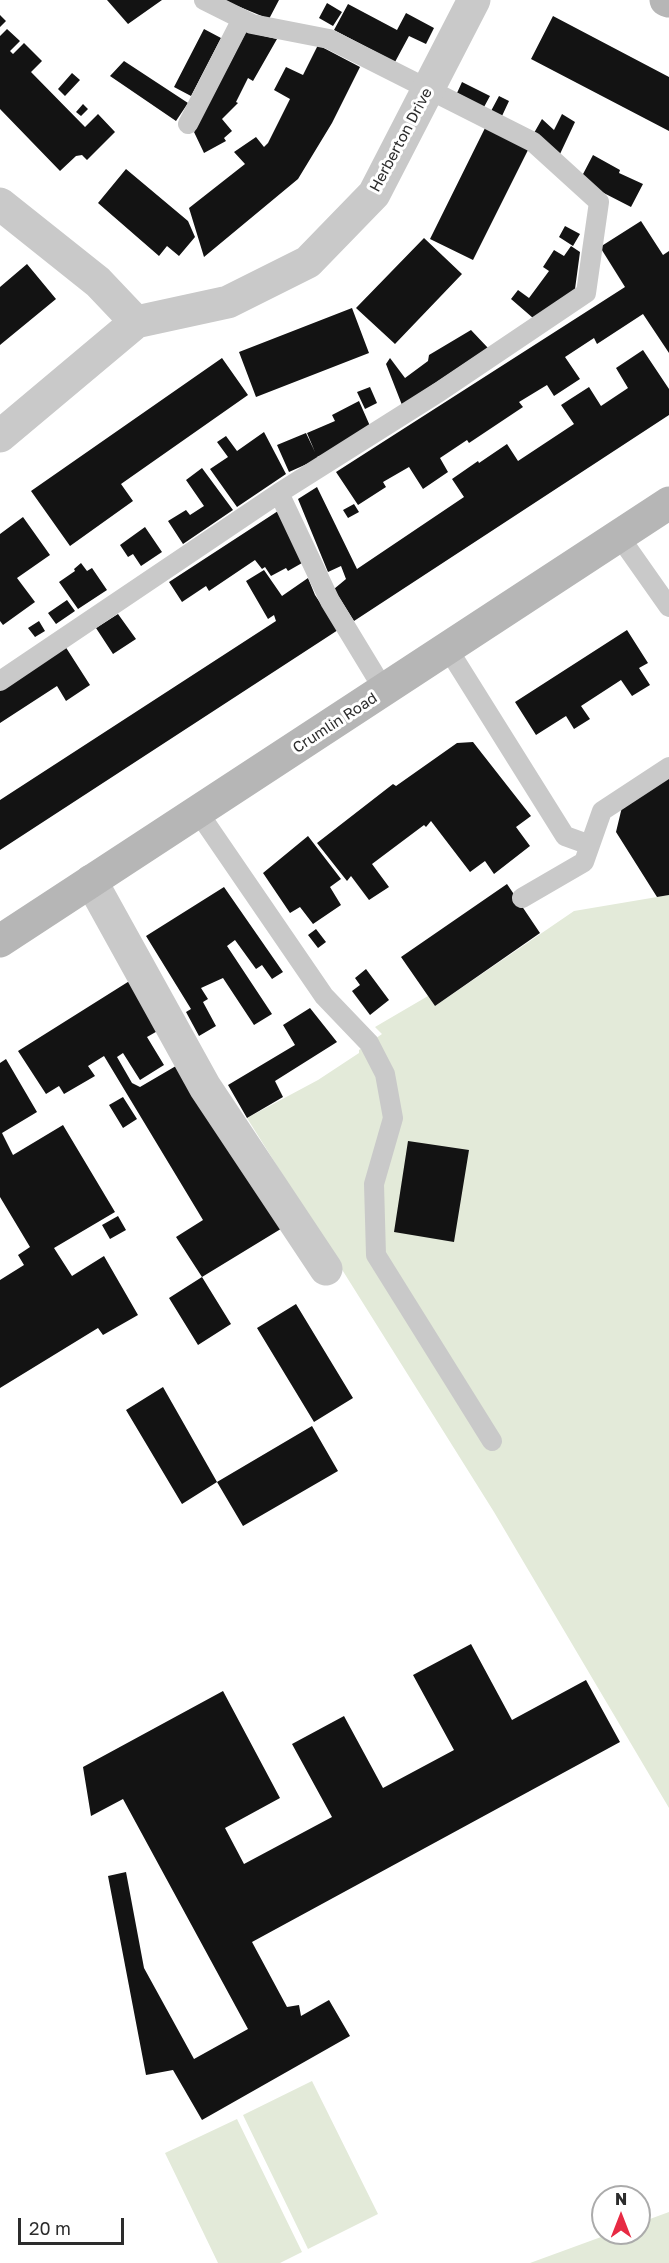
<!DOCTYPE html>
<html>
<head>
<meta charset="utf-8">
<style>
	body { margin:0 }
	#map { position:relative; width:669px; height:2263px; overflow:hidden; background:#fff; font-family:"Golos Text",sans-serif }
	canvas { display:block }
	.north { position:absolute; left:591px; top:2185px; width:60px; height:60px; box-sizing:border-box; background:#fff; border:2px solid #ababab; border-radius:50%; rotate:0deg; font-size:16px; font-weight:700; line-height:24px; text-align:center; color:#2c2c2c }
	.north::after { content:''; display:block; margin:auto; width:21px; height:27px; background:#e72a43; clip-path:polygon(50% 0,100% 100%,50% 72%,0 100%) }
	.scale { position:absolute; left:18px; top:2218px; width:106px; height:27px; box-sizing:border-box; border:3px solid #2c2c2c; border-top:0; padding-left:8px; font-size:18px; line-height:21px; white-space:nowrap; color:#2c2c2c; -webkit-text-stroke:4px #fff; paint-order:stroke }
</style>
</head>
<body>
<div id="map">
<canvas width="669" height="2263"></canvas>
<div class="north">N</div>
<div class="scale">20 m</div>
</div>
<script>
const g = document.querySelector('canvas').getContext('2d');
g.lineJoin = 'round';
function fill(path, color) { g.fillStyle = color; g.fill(path, 'evenodd'); }
function strokePath(path, color, width, dash) { g.strokeStyle = color; g.lineWidth = width; g.lineCap = dash ? 'butt' : 'round'; g.setLineDash(dash || []); g.stroke(path); }
function label(font, color, halo, rows, align = 'center') {
  g.font = font + ' "Golos Text",sans-serif'; g.lineWidth = 6; g.setLineDash([]); g.textBaseline = 'middle'; g.strokeStyle = halo; g.fillStyle = color; for (const [text, x, y, turn = 0] of rows) {
    g.save(); g.translate(x, y); g.rotate((+turn || 0) * Math.PI / 180); g.textAlign = isNaN(turn) ? turn : align; if (halo) g.strokeText(text, 0, 0); g.fillText(text, 0, 0); g.restore();
  }
}
fill(new Path2D(`
	M669 895V1808L494 1512 247 1118 318 1080 359 1053V1050L382 1034 375 1027 428 996 435 1006 574 911Z
	M312 2081 378 2214 308 2249 243 2115Z
	M237 2119 302 2252 280 2263H218L165 2153Z
	M669 2212V2263H530L612 2233H639V2223Z`), '#e3ead9');
fill(new Path2D(`
	M107 0H162L128 24Z
	M223 0H279L269 19Z
	M327 3 342 12 333 26 319 18Z
	M348 4 397 30 406 13 434 28 426 44 409 36 395 62 334 30Z
	M0 15 6 21 0 27Z
	M553 16 669 77V131L531 59Z
	M7 29 20 41 10 51 13 54 24 43 42 61 31 72 85 127 98 114 115 132 87 160 82 155 76 156 60 171 0 109V36Z
	M204 29 221 38 191 96 174 87Z
	M246 32 277 39 253 81 248 78 236 102 238 103 222 119 232 131 224 138 226 141 204 153 194 132Z
	M318 45 360 67 332 123 298 179 204 257 189 208 245 164 234 152 256 137 264 147 268 143 290 99 274 90 286 67 303 75Z
	M124 61 188 103 176 121 110 76Z
	M72 73 80 80 65 96 58 89Z
	M462 82 490 96 484 107 457 93Z
	M499 96 509 101 502 116 491 111Z
	M83 104 88 109 81 116 76 112Z
	M562 114 575 122 560 154 534 133 542 119 554 130Z
	M486 126 529 148 473 260 430 239Z
	M593 155 620 170 619 173 643 184 631 207 596 189 582 176Z
	M126 169 188 221 195 237 179 256 167 246 159 256 98 203Z
	M641 221 663 255 669 251V353L643 314 597 344 594 338 565 357 580 379 554 396 547 385 519 402 523 407 469 443 467 440 440 458 448 472 423 489 409 467 383 482 386 487 358 505 336 472 625 287 600 247Z
	M565 226 580 234 573 246 559 237Z
	M424 238 462 274 395 344 356 308Z
	M571 246 580 252 575 289 564 302 533 318 511 299 518 290 529 298 549 271 543 267 554 250 564 256Z
	M27 264 56 299 0 345V287Z
	M352 308 369 353 256 397 239 352Z
	M471 330 488 348 402 405 386 364 390 358 405 378 428 361 429 355Z
	M643 350 669 389V415L354 621 334 589 346 579 341 566 328 572 298 499 317 487 357 569 464 497 452 479 478 461 479 463 507 444 518 461 574 424 561 405 589 387 601 406 628 388 616 368Z
	M222 358 248 395 121 484 133 501 70 546 31 491Z
	M370 387 377 403 365 409 357 392Z
	M359 401 370 426 336 449 317 457 318 459 289 472 277 445 306 433 315 452 307 433 335 421 332 415Z
	M264 432 286 474 237 507 210 469 228 457 217 442 226 436 237 451Z
	M202 468 233 510 183 544 168 521 186 510 190 515 204 506 186 480Z
	M354 504 359 512 348 518 343 510Z
	M278 511 302 563 288 571 286 568 271 576 265 567 262 569 255 560 209 591 206 586 182 602 169 582Z
	M23 517 50 555 17 578 35 602 3 625 0 621V534Z
	M145 527 162 552 141 566 133 554 128 557 120 545Z
	M81 563 87 571 92 568 107 590 78 609 59 582 75 571 74 569Z
	M264 570 282 596 308 578 315 595 338 630 0 850V800L276 621 274 615 268 619 246 581Z
	M67 600 75 611 56 624 48 613Z
	M118 614 136 639 113 654 96 628Z
	M39 621 45 631 35 637 28 628Z
	M627 630 648 663 639 668 650 685 632 696 621 680 581 706 590 719 574 729 566 716 536 735 515 702Z
	M65 646 90 685 66 701 57 686 0 723V688Z
	M473 742 531 816 516 827 530 846 494 874 485 861 470 872 431 821 426 827 424 825 372 864 389 887 369 900 351 876 347 881 317 843 393 784 396 786 457 743Z
	M669 776V895L657 897 616 832 622 807Z
	M308 836 341 879 330 887 341 905 313 924 300 907 290 913 263 873Z
	M507 884 540 933 435 1006 401 957Z
	M224 887 283 972 272 979 262 965 256 969 235 940 227 946 272 1014 254 1025 223 978 201 988 208 999 203 1002 216 1026 199 1036 186 1012 191 1009 146 936Z
	M316 929 326 942 318 948 308 935Z
	M366 969 389 1000 370 1015 352 991 360 985 355 978Z
	M131 980 161 1029 147 1037 164 1065 140 1080 123 1053 117 1057 132 1083 140 1087 181 1063 284 1227 202 1277 176 1237 203 1220 104 1056 88 1066 95 1076 64 1094 59 1086 46 1094 18 1051Z
	M310 1008 337 1042 275 1081 283 1097 247 1118 228 1085 295 1045 283 1025Z
	M6 1059 37 1112 2 1133 13 1155 63 1125 115 1212 54 1248 72 1276 104 1256 138 1315 103 1335 98 1328 0 1388V1280L24 1265 18 1255 30 1247 0 1197V1063Z
	M123 1097 137 1119 123 1128 109 1105Z
	M408 1141 469 1150 454 1242 394 1232Z
	M118 1216 126 1230 110 1239 102 1225Z
	M202 1277 231 1324 198 1345 169 1298Z
	M296 1304 353 1398 314 1422 257 1328Z
	M163 1387 217 1482 182 1504 126 1410Z
	M312 1426 338 1471 243 1526 217 1482Z
	M471 1644 512 1720 586 1680 620 1742 252 1942 287 2007 299 2005 301 2016 329 2000 350 2036 202 2120 173 2070 146 2075 108 1876 126 1872 144 1968 194 2059 248 2029 123 1799 91 1816 83 1767 223 1691 280 1798 225 1828 244 1864 332 1817 292 1744 344 1716 383 1788 454 1750 413 1675Z`), '#131313');
strokePath(new Path2D(`
	M204 0 252 24 329 39 533 142 599 202 586 293 439 392 279 493
	M188 124 242 19
	M619 536 669 607
	M448 649 565 836 590 845
	M0 681 279 493 330 601 384 690
	M198 812 324 996 369 1043 385 1074 393 1118 374 1184 376 1255 492 1441
	M522 898 584 862 602 811 669 767`), '#c9c9c9', 20);
strokePath(new Path2D(`
	M0 204 98 282 136 322
	M0 436 136 322 228 302 308 262 374 194 474 0
	M91 881 205 1087 326 1269`), '#c9c9c9', 33);
strokePath(new Path2D(`
	M666 0 669 1
	M0 941 669 503`), '#b6b6b6', 33);
label('15px', '#2c2c2c', '#fff', [
	["Herberton Drive",401,140,-62],
	["Crumlin Road",335,723,-33]
]);
</script>
</body>
</html>
